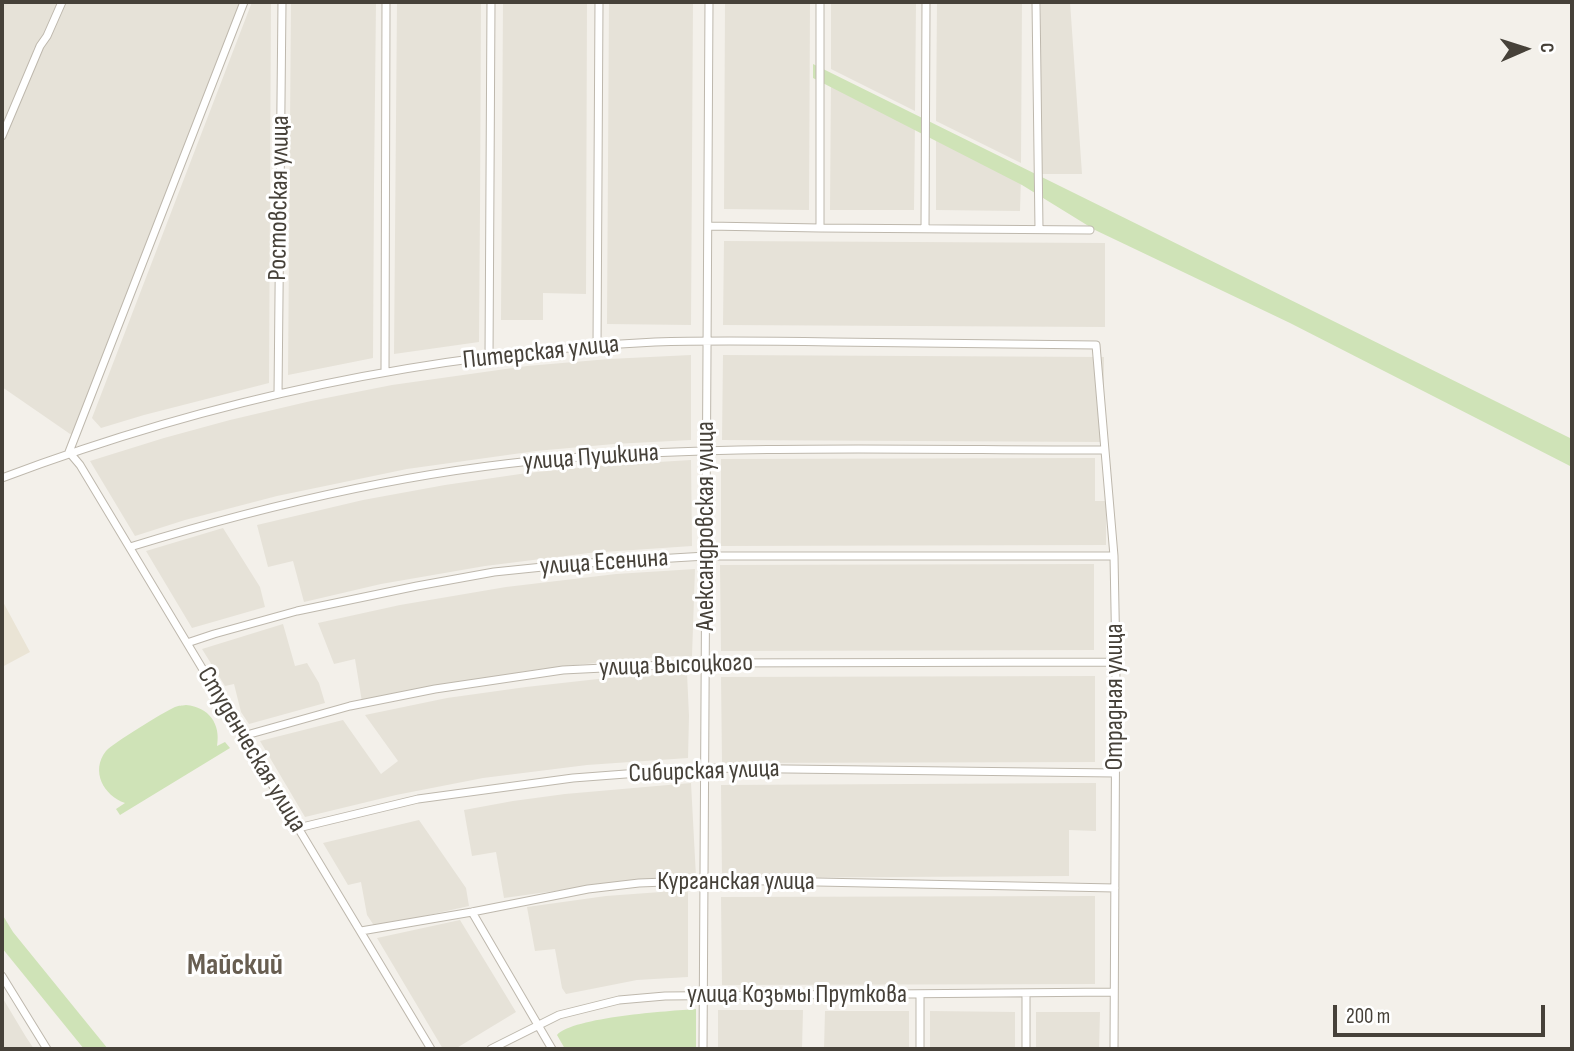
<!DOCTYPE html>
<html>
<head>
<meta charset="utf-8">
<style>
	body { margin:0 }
	#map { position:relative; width:1574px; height:1051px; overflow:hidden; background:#f3f0ea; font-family:"Sofia Sans Condensed",sans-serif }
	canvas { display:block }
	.frame { position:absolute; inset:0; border:4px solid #464139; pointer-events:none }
	.north { position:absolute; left:1490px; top:14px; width:70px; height:70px; -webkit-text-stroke:5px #fff; paint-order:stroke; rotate:87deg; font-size:19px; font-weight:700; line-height:28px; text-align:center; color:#464139 }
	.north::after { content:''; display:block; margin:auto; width:24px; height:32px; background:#464139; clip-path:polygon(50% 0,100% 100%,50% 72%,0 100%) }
	.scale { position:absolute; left:1333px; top:1005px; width:212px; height:32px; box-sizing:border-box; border:4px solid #464139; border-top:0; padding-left:9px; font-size:21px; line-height:24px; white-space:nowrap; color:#464139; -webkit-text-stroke:5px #fff; paint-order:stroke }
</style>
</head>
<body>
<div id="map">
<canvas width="1574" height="1051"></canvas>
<div class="frame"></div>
<div class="north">С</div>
<div class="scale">200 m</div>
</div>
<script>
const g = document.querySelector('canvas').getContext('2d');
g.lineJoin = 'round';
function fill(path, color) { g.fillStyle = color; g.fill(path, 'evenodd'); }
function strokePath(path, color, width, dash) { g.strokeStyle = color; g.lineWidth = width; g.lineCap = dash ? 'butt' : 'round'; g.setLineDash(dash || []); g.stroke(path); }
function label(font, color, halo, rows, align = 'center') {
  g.font = font + ' "Sofia Sans Condensed",sans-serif'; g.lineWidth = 6; g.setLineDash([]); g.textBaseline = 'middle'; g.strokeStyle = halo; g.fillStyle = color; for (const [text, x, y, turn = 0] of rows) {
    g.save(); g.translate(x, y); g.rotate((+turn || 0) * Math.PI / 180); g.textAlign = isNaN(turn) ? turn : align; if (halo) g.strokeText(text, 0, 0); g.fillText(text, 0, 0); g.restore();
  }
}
fill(new Path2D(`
	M2 2H59L45 36 34 48 27 75 2 131Z
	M64 2H242L73 436 2 387V142L41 47Z
	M252 2H271L269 383 144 415 101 428 92 418Z
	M291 2H376L374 186 373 358 288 375Z
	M397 2H481L480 209 479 342 394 354Z
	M503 2H587L586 294 543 293V320H501Z
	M609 2H693L691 325 607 324Z
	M725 2H810L809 210 724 209Z
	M831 2H916L915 111 831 69Z
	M937 2H1022L1021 163 936 121Z
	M1041 2H1070L1082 174H1040Z
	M831 80 915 123 914 210H830Z
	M936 134 1021 177 1020 211 936 210Z
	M724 241 1105 243V327L723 325Z
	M691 355V440L614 444 536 451 407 469 277 496 185 520 135 536 90 461 164 438 230 420 311 401 392 385 527 366 609 359Z
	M723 355 1104 357V442L722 440Z
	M1095 458V501H1106V545L721 546V459Z
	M691 460 692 546 589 553 485 566 381 584 304 602 293 561 268 567 257 525 363 500 445 485 527 473 609 465Z
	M223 528 260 587 265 607 192 628 146 551Z
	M1094 564V650L721 651 720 565Z
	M695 569 692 656H674L621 660 541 669 415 689 362 702 355 659 334 664 318 623 400 605 506 587 616 574Z
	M283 624 295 666 307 663 319 683 325 703 249 724 241 712 234 684 225 686 202 649Z
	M687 673 689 716 688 758 587 765 483 778 396 795 305 817 260 741 343 720 381 774 398 761 365 715 447 698 526 687 607 678Z
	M1095 676V762L722 763 721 677Z
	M691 783 696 877 598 885 504 898 496 852 472 856 464 810 513 801 565 794Z
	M1096 783V831L1069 830V876L722 878 721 785Z
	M419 820 466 888 469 906 375 927 367 915 361 882 348 885 323 843Z
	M688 890V977L637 980 566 994 562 988 555 949 535 951 527 907 606 896Z
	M1095 896V984L722 985 721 897Z
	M460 920 516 1012 455 1049H443L377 938Z
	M2 997 26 1037 34 1049H2Z
	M718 1010H803L802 1049H718Z
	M825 1011H909V1049H824Z
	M930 1011 1015 1012V1049H930Z
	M1036 1012H1100L1099 1049H1036Z`), '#e6e2d8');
fill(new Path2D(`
	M2 600 30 652 2 667Z`), '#eae4d5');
fill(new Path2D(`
	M813 64 1572 439V467L1290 323 1095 230 1022 185 813 78Z
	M186 705C209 707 221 724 217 746L225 742 230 748 120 815 116 809 125 803C104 796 90 771 106 751 113 743 164 712 175 707 180 705 181 706 186 705Z
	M2 914 13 932 108 1049H84L2 948Z
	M696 1009V1049H565L557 1035C573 1017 669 1011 696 1009Z`), '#cfe3b7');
const street = new Path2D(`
	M244 2 69 452 80 465 431 1049
	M1036 2 1039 229
	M2 136 40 46 47 36 62 2
	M708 226 820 228 1090 230
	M820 228V2
	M925 229 926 2
	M597 346 599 2
	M489 357 491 2
	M385 372 386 2
	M278 394 282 2
	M2 478C211 399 431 353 655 342 714 340 774 341 833 342 921 343 1008 344 1096 345L1114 556 1116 662 1114 1049
	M130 547C267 505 410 471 554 459 736 444 921 450 1104 450
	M187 643 214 634 297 611 417 586 494 572 572 564 706 556H1114
	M243 736 350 706 435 689 563 670 705 663 1116 662
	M298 828 418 799 573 778 705 768 1115 773
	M472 912 552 1049
	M361 931 472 912 588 889 639 883 718 880 1115 888
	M2 976 47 1049
	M1026 993V1049
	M920 994V1049
	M491 1049 559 1015 619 1000 665 996 1114 992
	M703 1049 709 2`);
strokePath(street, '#beb8ad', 9);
strokePath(street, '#fff', 7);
label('26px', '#464139', '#fff', [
	["Ростовская улица",280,198,-89],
	["Питерская улица",541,353,-6],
	["улица Пушкина",591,458,-4],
	["Александровская улица",706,526,-90],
	["улица Есенина",604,563,-4],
	["улица Высоцкого",676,666,-2],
	["Отрадная улица",1115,697,-90],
	["Студенческая улица",251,750,59],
	["Сибирская улица",704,772,-2],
	["Курганская улица",736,882],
	["улица Козьмы Пруткова",797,995]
]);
label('bold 30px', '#685e51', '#fff', [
	["Майский",235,966]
]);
</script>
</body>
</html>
